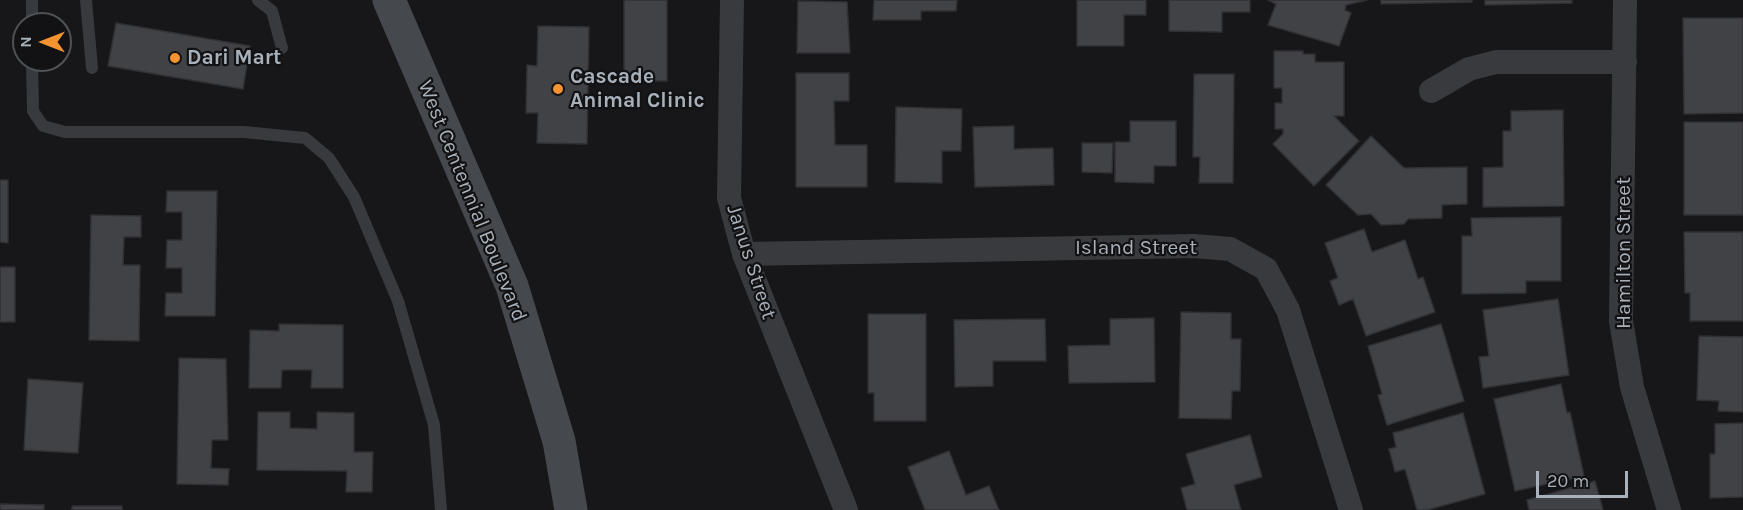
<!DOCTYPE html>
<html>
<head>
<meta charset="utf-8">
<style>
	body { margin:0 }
	#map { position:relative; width:1743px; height:510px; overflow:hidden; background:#171719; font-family:Karla,sans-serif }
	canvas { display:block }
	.north { position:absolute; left:12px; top:12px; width:60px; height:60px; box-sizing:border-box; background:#121214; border:2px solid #4e5156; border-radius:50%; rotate:270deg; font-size:16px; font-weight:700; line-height:24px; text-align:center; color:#a8b0b9 }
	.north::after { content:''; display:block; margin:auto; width:21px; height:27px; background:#f69331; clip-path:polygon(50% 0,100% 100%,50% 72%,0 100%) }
	.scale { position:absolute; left:1536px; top:471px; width:92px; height:27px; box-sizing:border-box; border:3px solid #a8b0b9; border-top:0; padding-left:8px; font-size:18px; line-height:21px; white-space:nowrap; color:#a8b0b9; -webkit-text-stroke:4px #121214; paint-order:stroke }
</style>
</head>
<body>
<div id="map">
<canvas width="1743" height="510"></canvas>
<div class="north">N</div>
<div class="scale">20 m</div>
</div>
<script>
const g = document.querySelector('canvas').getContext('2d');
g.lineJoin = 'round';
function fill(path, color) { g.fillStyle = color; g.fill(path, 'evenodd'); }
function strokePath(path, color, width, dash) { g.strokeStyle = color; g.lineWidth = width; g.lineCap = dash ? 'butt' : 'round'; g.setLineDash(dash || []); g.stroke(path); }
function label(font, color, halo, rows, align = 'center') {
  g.font = font + ' Karla,sans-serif'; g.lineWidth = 4.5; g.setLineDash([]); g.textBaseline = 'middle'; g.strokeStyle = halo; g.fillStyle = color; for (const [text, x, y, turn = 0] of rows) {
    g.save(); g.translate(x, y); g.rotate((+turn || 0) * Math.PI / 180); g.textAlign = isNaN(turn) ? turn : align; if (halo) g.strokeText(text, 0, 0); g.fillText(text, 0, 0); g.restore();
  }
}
const building = new Path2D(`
	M624 0H667V81H624Z
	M874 0H957L956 11H921V20H873Z
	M1077 0H1146V15H1124V46H1077Z
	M1169 0H1250V12H1222V32L1169 31Z
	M1367 0 1346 5 1345 10 1351 13 1339 46 1268 25 1276 4 1268 0Z
	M1381 0H1472V2L1381 4Z
	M1485 0H1572V3L1485 5Z
	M798 1 847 2 850 53H797Z
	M1683 18H1743V113L1684 114Z
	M116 23 250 46 243 89 108 66Z
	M538 26 589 27 587 144 537 143 538 113H526L527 65 537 66Z
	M1274 51H1303V54H1315V62H1344V116H1334L1359 141 1314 186 1273 144 1283 134V129H1275V103H1282V88H1274Z
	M796 73H849V101H834L835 145H867V187H796Z
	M1194 74H1234L1233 183H1199L1200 157H1193Z
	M896 107 962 109 961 151H942V183L895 182Z
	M1563 110 1564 206 1483 207V168L1503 167V131H1511V111Z
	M1130 121H1176V166H1154V183L1115 182V142H1130Z
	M1684 122H1743V215H1684Z
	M1014 126V149L1053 148 1054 185 975 187 973 127Z
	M1371 136 1404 168 1467 167V204L1442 205V218L1408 219 1404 224 1381 225 1371 214 1358 215 1326 185Z
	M1082 143H1113L1112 173 1082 172Z
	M0 180H8V243L0 242Z
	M167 191H217L215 316H165L166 293H182V268H166L167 240H182V212H166Z
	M91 215 141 216V237H124L123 265H140L139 341 89 340Z
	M1561 217V281H1526V293L1462 294V236H1472L1471 218Z
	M1364 229 1372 252 1405 240 1418 279 1423 277 1435 312 1366 336 1353 299 1339 305 1330 281 1338 278 1325 243Z
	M1684 232H1743V321H1690V293H1685Z
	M0 267H15V322H0Z
	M1558 299 1569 375 1483 388 1479 357 1489 356 1483 310Z
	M1181 312 1231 313V339H1241L1240 391H1232L1231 419 1179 418Z
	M868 314H926V421H874V393H868Z
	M1154 318 1155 382 1069 383 1068 346 1110 345V319Z
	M1045 319 1046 361H993V386L955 387 954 320Z
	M279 324 343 325V388H311L312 370H282L281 388H249L250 330 279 331Z
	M1441 324 1464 401 1387 425 1378 395 1382 394 1368 346Z
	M1699 336 1743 337V412L1718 411 1719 401 1697 400Z
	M179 358 226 359 228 440H212L211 468 229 469 228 485 177 484Z
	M28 379 83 383 78 453 24 450Z
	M1561 384 1567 413 1570 412 1584 476 1515 491 1494 399Z
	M258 412H290V428L317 429V412L354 413V452H373L372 492H346L347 471 257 470Z
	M1463 413 1485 494 1427 510H1417L1405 469 1395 472 1389 449 1396 447 1393 433Z
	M1743 423V497L1710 498V454H1715V424Z
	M1250 435 1262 477 1234 485 1241 510H1187L1181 488 1195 484 1186 454Z
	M949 451 966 495 989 486 999 510H925L908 467Z
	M1595 481 1603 510H1529L1527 500Z
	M0 504 44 505V510H0Z
	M72 506H122V510H72Z`);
fill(building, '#414246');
strokePath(building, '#313135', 1.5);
strokePath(new Path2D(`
	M32 0V24
	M86 0 92 68
	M258 0 272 11 282 48
	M32 60 33 111 43 126 65 132H244L305 138 329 158 354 197 398 301 434 425 441 510`), '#383a3e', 12);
strokePath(new Path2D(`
	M732 0 729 198 744 254 846 510
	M1625 0 1621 321 1632 387 1669 510
	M1431 91 1469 69 1496 62H1625
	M744 254 1194 246 1230 249 1266 269 1288 310 1351 510`), '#383a3e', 24);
strokePath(new Path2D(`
	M389 0 512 286 559 441 571 510`), '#45494e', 33);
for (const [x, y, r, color] of [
	[175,58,6,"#f69331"],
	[558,89,6,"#f69331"]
]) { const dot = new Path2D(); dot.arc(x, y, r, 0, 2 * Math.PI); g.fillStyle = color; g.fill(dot); strokePath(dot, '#121214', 2); }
label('bold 21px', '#a8b0b9', '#121214', [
	["Dari Mart",187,58],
	["Cascade",570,77],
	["Animal Clinic",570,101]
], 'left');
label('21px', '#a8b0b9', '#121214', [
	["West Centennial Boulevard",472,201,68],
	["Island Street",1136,248],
	["Hamilton Street",1624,253,-90],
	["Janus Street",751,262,72]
]);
</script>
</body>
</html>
